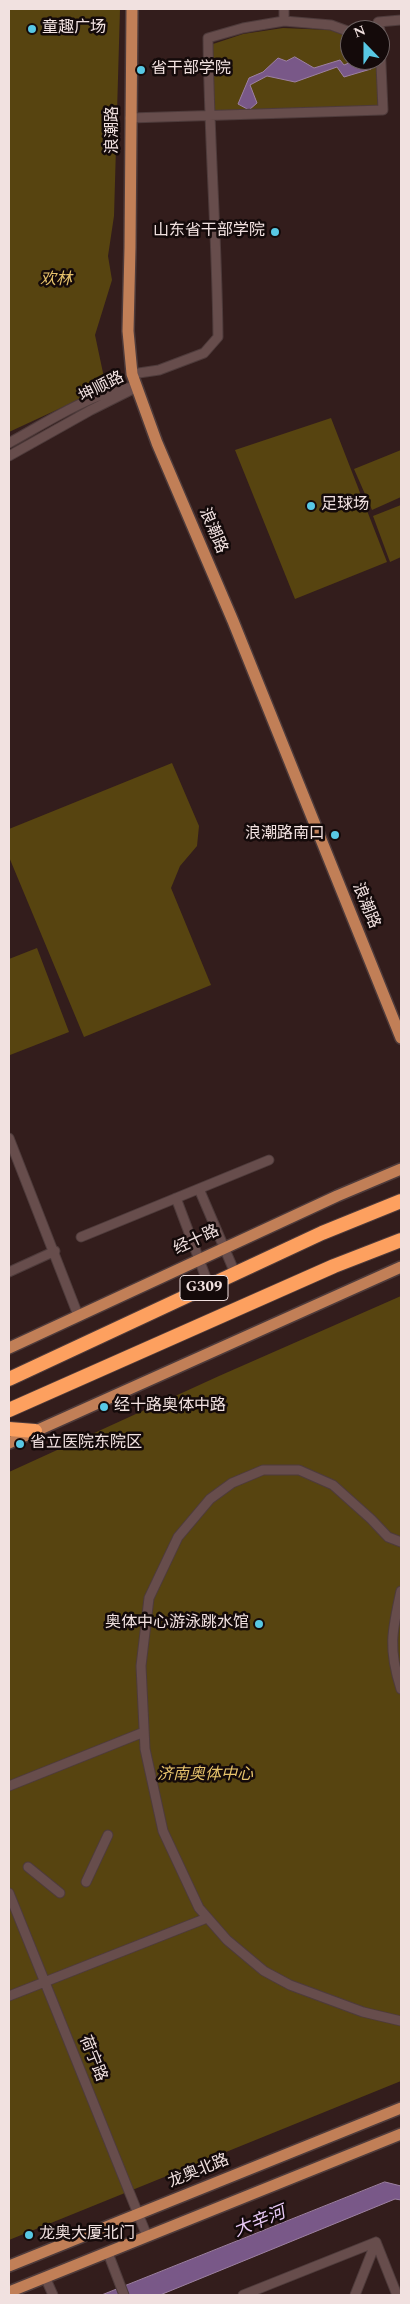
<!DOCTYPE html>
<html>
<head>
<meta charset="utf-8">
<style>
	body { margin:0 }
	#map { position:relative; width:410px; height:2304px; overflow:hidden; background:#331d1c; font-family:Spectral,serif }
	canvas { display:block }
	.frame { position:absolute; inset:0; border:10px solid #f1e1e0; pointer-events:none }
	.north { position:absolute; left:340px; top:20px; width:50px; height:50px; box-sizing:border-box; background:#140a0a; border:1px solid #6c6060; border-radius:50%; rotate:338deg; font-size:14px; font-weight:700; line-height:20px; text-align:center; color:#f1e1e0 }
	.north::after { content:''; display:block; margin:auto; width:18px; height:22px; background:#58c8e4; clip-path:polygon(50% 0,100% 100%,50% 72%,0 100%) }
</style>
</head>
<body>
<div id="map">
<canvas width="410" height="2304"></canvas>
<div class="frame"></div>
<div class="north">N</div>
</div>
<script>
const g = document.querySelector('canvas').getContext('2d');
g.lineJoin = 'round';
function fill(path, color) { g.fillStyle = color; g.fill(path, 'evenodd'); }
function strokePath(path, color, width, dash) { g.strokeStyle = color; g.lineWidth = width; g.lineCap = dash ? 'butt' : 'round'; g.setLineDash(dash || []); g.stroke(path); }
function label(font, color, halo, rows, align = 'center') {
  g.font = font + ' Spectral,"Noto Sans SC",serif'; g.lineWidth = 5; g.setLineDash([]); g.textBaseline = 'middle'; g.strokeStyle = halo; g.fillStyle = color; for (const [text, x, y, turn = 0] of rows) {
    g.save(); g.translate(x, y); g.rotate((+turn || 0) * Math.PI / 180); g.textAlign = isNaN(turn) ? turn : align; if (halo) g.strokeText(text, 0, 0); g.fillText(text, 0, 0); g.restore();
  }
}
fill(new Path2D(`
	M9 9H120L114 216 108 256 112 280 95 335 106 387 9 432Z
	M283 28 330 30 350 37V60H377L378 106 213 111V44L243 34Z
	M331 418 387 562 295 599 235 450Z
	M401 450V497L372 510 354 469Z
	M401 505V557L390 562 373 516Z
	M172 763 199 826 197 846 180 866 171 888 211 985 84 1037 9 857V829Z
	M37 948 69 1032 10 1055 9 959Z
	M401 1296V2081L9 2240V1472L219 1376Z`), '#574410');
const water = new Path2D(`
	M295 57 314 68 340 60 344 65 356 60 371 69 344 77 337 67 295 82 267 76 250 85 257 103 249 110 238 104 249 78 263 72 278 58 286 61Z
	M385 2182 401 2186V2200L395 2199 160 2295H102Z`);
fill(water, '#795888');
strokePath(water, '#9d81a2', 1);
const minor = new Path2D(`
	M284 9V21L331 25 350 32
	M380 30 378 22 401 20
	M130 118 383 110 380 42
	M132 374 159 370 204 353 218 337C217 237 209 138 208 38L243 28 284 21
	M9 443C44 424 98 388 137 387L91 410 9 456
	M9 1138 78 1315
	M199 1189 235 1273
	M176 1198 209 1286
	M81 1237 269 1160
	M9 1272 55 1251
	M401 1542 388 1537 371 1519 333 1485 299 1470H263L232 1483 210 1499 178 1537 149 1598 141 1666 145 1749 163 1831 199 1908 227 1940 264 1971 290 1985 363 2012 401 2021
	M401 1591C392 1631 388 1649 401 1689
	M9 1786 144 1732
	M28 1867 60 1893
	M86 1882 108 1835
	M9 1893 147 2236
	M9 1996 207 1918
	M108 2253 124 2295
	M45 2277 53 2295
	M243 2295 376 2242 397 2295
	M355 2295 376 2242`);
const major = new Path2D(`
	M132 9 130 248 128 331 132 374 157 443 233 621 401 1038
	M9 1348 337 1196 401 1169
	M9 1443 401 1267
	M9 2266 401 2108
	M9 2292 401 2134`);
const highway = new Path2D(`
	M9 1379 322 1233 401 1201
	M9 1410 334 1266 401 1240
	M9 1429 35 1431`);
strokePath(minor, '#4e3b3b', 11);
strokePath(major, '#4e3b3b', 14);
strokePath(highway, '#4e3b3b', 16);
strokePath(minor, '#674d4c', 9);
strokePath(major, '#c17f57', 11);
strokePath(highway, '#fda05f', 14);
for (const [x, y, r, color] of [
	[32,29,5,"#58c8e4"],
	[141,70,5,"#58c8e4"],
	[275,232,5,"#58c8e4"],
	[311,506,5,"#58c8e4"],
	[335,835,5,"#58c8e4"],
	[104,1407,5,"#58c8e4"],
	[20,1444,5,"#58c8e4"],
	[259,1624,5,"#58c8e4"],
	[29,2235,5,"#58c8e4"]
]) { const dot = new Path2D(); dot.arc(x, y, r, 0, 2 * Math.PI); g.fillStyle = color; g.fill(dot); strokePath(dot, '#140a0a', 2); }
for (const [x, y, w] of [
	[204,1288,48]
]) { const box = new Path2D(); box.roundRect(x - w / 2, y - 12.5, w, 25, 4); g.fillStyle = '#140a0a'; g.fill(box); strokePath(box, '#f1e1e0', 1); }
label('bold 15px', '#f1e1e0', null, [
	["G309",204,1288]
]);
label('16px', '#f1e1e0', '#140a0a', [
	["童趣广场",42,29],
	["省干部学院",151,70],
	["山东省干部学院",265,232,"right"],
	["足球场",321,506],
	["浪潮路南口",325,835,"right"],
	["经十路奥体中路",114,1407],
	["省立医院东院区",30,1444],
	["奥体中心游泳跳水馆",249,1624,"right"],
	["龙奥大厦北门",39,2235]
], 'left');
label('16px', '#f1e1e0', '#140a0a', [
	["浪潮路",114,130,-90],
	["坤顺路",102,388,-27],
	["浪潮路",212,531,67],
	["浪潮路",365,906,68],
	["经十路",197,1241,-25],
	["荷宁路",92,2059,68],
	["龙奥北路",199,2172,-22]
]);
label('italic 16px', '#e7c36c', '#140a0a', [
	["欢林",56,281],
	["济南奥体中心",205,1776]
]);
label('italic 18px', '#e9caf7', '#140a0a', [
	["大辛河",260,2223,-22]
]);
</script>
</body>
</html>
